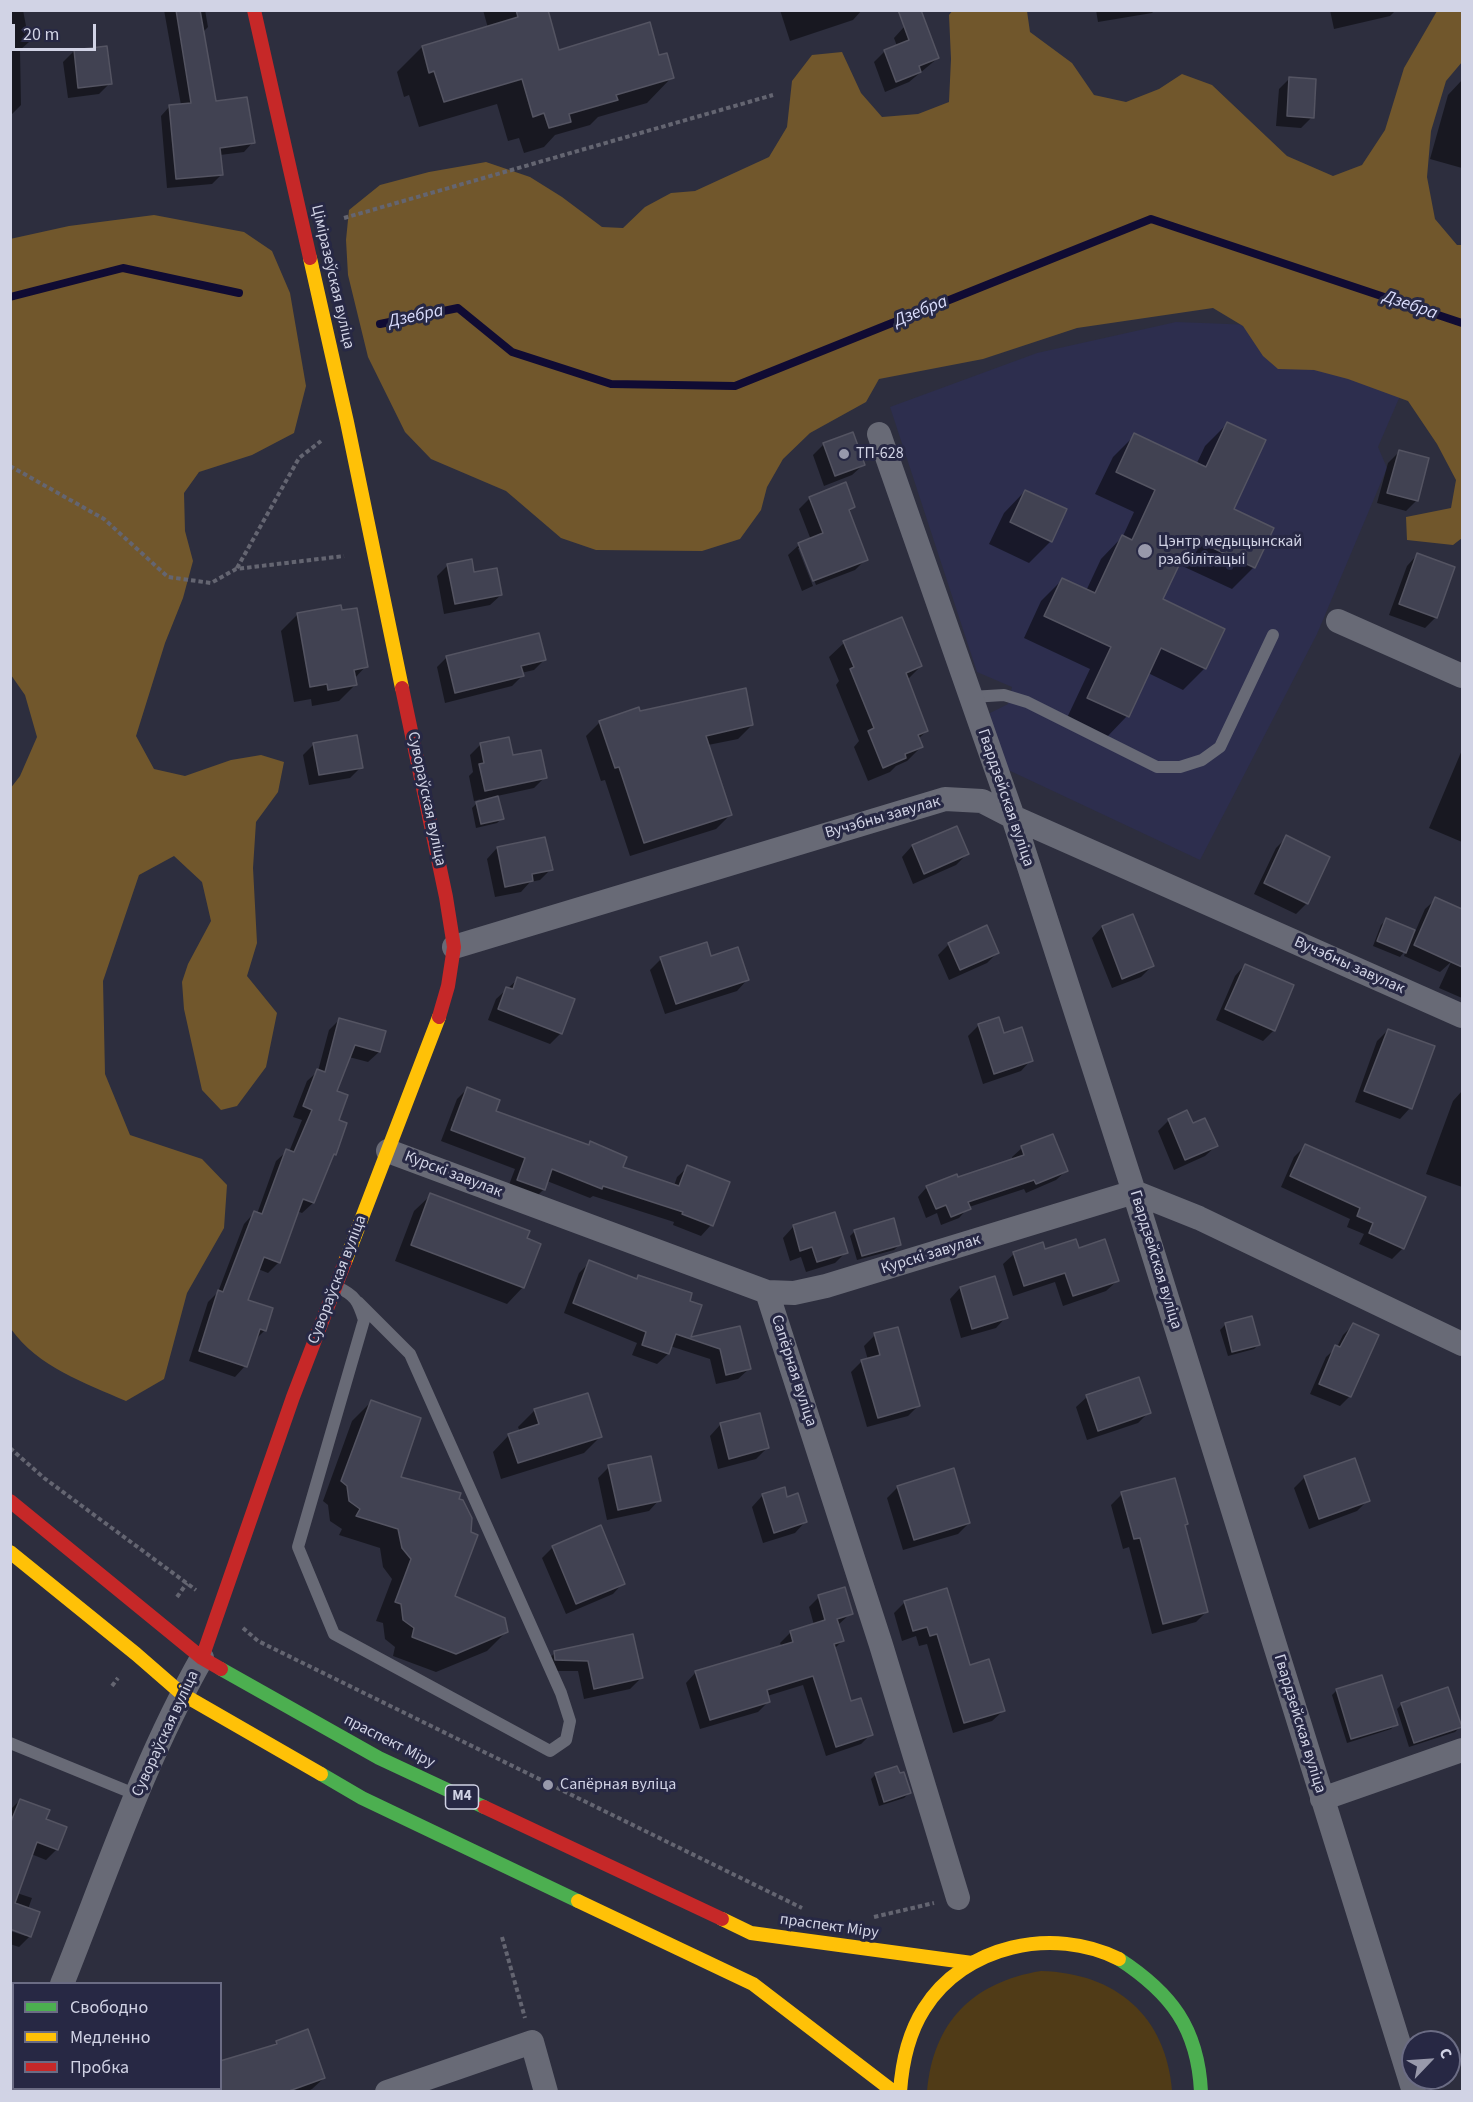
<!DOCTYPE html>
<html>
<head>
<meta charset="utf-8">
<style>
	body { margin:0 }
	#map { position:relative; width:1473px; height:2102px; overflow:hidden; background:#2d2e3e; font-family:"Source Sans 3",sans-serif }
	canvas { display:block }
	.frame { position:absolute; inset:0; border:12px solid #d1d3e5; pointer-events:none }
	.legend { position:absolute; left:12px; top:1982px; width:210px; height:108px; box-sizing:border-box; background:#272844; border:2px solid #6b6c84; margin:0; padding:8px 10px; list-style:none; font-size:18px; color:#d1d3e5 }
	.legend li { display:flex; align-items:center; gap:12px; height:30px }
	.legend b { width:30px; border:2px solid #6b6c84 }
	.north { position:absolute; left:1401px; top:2030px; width:60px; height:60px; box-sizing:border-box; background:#272844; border:2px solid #6b6c84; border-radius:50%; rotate:65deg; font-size:16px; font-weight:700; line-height:24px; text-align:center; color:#d1d3e5 }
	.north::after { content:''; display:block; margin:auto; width:21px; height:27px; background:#9899ab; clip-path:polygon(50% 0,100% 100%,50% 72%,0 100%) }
	.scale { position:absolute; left:12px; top:24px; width:84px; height:27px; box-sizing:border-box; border:3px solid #d1d3e5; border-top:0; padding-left:8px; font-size:18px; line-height:21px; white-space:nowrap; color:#d1d3e5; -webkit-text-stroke:4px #272844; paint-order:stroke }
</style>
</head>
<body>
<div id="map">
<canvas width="1473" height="2102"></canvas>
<div class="frame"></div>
<ul class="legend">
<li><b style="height:8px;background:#4caf50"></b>Свободно</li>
<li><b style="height:8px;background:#ffc107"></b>Медленно</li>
<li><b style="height:8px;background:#c62828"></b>Пробка</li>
</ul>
<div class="north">С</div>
<div class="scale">20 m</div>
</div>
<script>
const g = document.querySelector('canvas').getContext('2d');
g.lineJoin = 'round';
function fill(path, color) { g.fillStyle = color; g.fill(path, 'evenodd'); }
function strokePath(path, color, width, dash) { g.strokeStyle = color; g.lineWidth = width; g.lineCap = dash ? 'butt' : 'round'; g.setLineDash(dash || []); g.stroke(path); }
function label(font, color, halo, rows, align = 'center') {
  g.font = font + ' "Source Sans 3",sans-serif'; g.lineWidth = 6; g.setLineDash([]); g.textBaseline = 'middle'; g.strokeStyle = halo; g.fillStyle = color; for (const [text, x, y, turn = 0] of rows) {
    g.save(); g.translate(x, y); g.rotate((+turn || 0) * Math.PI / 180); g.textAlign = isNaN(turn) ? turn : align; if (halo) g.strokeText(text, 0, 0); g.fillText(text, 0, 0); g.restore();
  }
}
fill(new Path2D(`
	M1176 322 1307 327 1409 375 1378 447 1387 468 1317 634 1200 860 1004 768 992 737 990 713 1008 704 1012 687 977 672 890 407 1037 353Z`), '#2d2e4e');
fill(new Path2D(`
	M1041 1971C1116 1973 1166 2016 1172 2091H927C933 2022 973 1982 1041 1971Z`), '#503b17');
fill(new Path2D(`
	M953 10 1027 11 1030 32 1072 63 1094 95 1126 102 1159 89 1182 74 1212 85 1287 156 1333 176 1362 165 1385 130 1404 68 1437 11H1462V62L1446 81 1431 131 1427 177 1435 219 1457 245H1462V538L1453 545 1407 540 1406 517 1451 508 1456 480 1437 444 1408 401 1348 379 1314 370 1278 369 1263 356 1243 326 1213 308 1077 328 983 359 879 379 866 402 810 433 783 459 767 487 761 510 740 539 702 551 596 550 561 538 506 491 431 459 405 432 368 357 348 275 346 240 349 210 380 185 429 172 486 162 530 177 562 197 602 227 623 228 645 207 671 193 695 191 769 157 787 127 792 81 812 55 842 52 861 93 882 117 918 114 949 102 951 59 949 15Z
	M154 215 244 232 272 251 290 293 306 386 294 433 252 455 199 472 184 493 185 531 193 561 183 598 165 643 136 736 154 769 185 776 231 760 261 755 284 762 278 792 256 822 253 868 257 943 247 976 277 1013 266 1067 237 1106 221 1110 202 1090 184 1009 182 982 188 964 211 921 202 882 174 856 139 875 103 981 105 1074 130 1135 202 1159 227 1185 224 1228 187 1293 164 1379 126 1401C85 1383 38 1367 11 1329L10 789 20 776 37 737 25 695 11 675 10 239 69 226Z`), '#71572c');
fill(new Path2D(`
	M10 10H23L29 42 20 50 21 105 10 116Z
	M164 10H205L208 27 202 33 215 103 253 142 244 152 220 155 221 175 212 184 167 188 161 116 170 106 181 105Z
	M483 10H546L558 52 658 57 672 77 647 103 598 117 590 125 555 135 544 147 524 153 519 138 508 141 497 104 419 127 409 95 404 97 397 72 422 47 488 28Z
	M780 10H862L853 20 790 41Z
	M1096 10H1155L1152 13 1098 22Z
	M1330 10H1396L1390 16 1334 29Z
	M904 27 938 58 909 82 885 92 874 62 885 51 897 46 894 38Z
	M74 51 110 83 99 94 68 98 63 62Z
	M1290 78 1312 117 1301 128 1276 126 1279 89Z
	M1462 80V168L1430 159 1448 95Z
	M1227 424 1232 510 1254 567 1232 589 1178 564 1161 600 1205 668 1183 690 1148 673 1127 716 1106 738 1066 720 1090 669 1024 638 1041 601 1062 580 1086 591 1101 559 1123 536 1134 512 1095 494 1113 457 1135 435 1196 465 1205 446Z
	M824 444 863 465 852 475 824 486 813 455Z
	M1399 452 1417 500 1406 511 1377 503 1388 463Z
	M1025 491 1051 541 1029 563 989 544 1004 513Z
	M810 498 854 507 848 513 866 559 855 570 816 585 802 548H798L813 586 802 591 788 555 799 545 811 540 799 509Z
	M1417 555 1436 617 1425 628 1389 615 1407 566Z
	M448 565 473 574 501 595 490 605 444 614 437 576Z
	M297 615 366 666 354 679 355 685 339 701 312 706 311 699 294 702 281 631Z
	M901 619 921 666 907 680 927 731 918 739 921 747 907 761 896 766 890 772 868 781 854 747 859 741 836 685 839 681 829 657 844 643Z
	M447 657 544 660 534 670 521 673 522 676 512 686 445 703 437 667Z
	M639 712 752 725 738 739 708 745 730 815 716 829 630 856 605 780 601 781 586 736 600 722Z
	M314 744 361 767 350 778 309 785 303 755Z
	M480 745 512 757 545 777 534 788 497 796 502 818 497 823 476 828 472 808 481 799 474 801 469 776 473 772 470 755Z
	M1462 750V842L1429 828Z
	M956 828 967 854 956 865 913 884 902 857 912 846Z
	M1287 837 1307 903 1296 914 1254 894 1276 848Z
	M497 848 551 869 540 880 530 882 521 892 495 897 487 859Z
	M1436 899 1462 911V936L1453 958 1462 948V998L1439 988 1451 962 1440 972 1404 956 1406 950 1400 957 1373 946 1381 925 1386 920 1415 932 1425 909Z
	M1132 916 1152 966 1141 977 1112 988 1092 938 1102 927Z
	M949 944 998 952 987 963 949 980 938 955Z
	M710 958 747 980 737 991 665 1014 650 970 661 959Z
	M1245 965 1274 1030 1263 1041 1216 1020 1235 976Z
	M518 979 561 1033 550 1044 488 1020 496 999Z
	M339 1020 379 1052 368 1062 349 1057 336 1092 337 1121 335 1154 330 1159 313 1203 302 1213 297 1211 279 1262 268 1273 258 1269 246 1301 265 1330 254 1341 245 1366 235 1377 189 1361 208 1302 218 1292 244 1224 254 1213 257 1214 276 1161 287 1151 289 1152 302 1120 293 1117 307 1081 318 1071 329 1030Z
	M979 1025 1003 1035 1031 1060 1021 1071 983 1084 968 1036Z
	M1388 1030 1410 1108 1400 1119 1355 1102 1377 1041Z
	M467 1089 494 1112 588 1146 591 1143 621 1168 674 1186 677 1177 688 1167 728 1183 711 1225 701 1236 673 1225 674 1222 593 1196 590 1198 547 1181 544 1189 533 1200 507 1190 515 1169 441 1141 457 1099Z
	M1462 1091V1187L1426 1174 1453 1101Z
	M1169 1120 1192 1125 1216 1146 1205 1156 1174 1170 1158 1131Z
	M1052 1136 1066 1171 1056 1180 1026 1193 1024 1189 969 1207 959 1218 941 1225 937 1213 926 1218 918 1197 927 1187 1013 1160 1012 1157 1022 1148Z
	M1305 1146 1403 1248 1392 1259 1359 1244 1364 1234 1347 1227 1350 1219 1281 1187 1294 1157Z
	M431 1195 525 1239 523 1287 507 1304 395 1261 414 1211Z
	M834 1214 846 1252 835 1263 806 1272 801 1257 790 1261 783 1238 793 1227Z
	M855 1231 899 1245 894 1250 857 1260 850 1236Z
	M1078 1250 1117 1281 1106 1291 1063 1306 1055 1282 1013 1296 1003 1264 1014 1254Z
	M590 1262 635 1280 639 1276 688 1302 700 1306 689 1339 739 1328 749 1369 738 1379 716 1384 710 1359 670 1346 668 1354 657 1364 632 1355 637 1343 564 1313 579 1273Z
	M960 1288 1006 1317 996 1328 961 1338 950 1299Z
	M1251 1318 1259 1344 1254 1349 1228 1356 1220 1330 1225 1325Z
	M1353 1325 1350 1396 1340 1406 1310 1394 1326 1357 1337 1347 1343 1335Z
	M875 1335 919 1405 908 1416 867 1427 851 1372 862 1361 868 1360 864 1346Z
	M1087 1397 1149 1412 1138 1423 1087 1440 1076 1407Z
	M371 1402 399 1478 453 1596 506 1632 487 1651 436 1672 393 1656 395 1647 385 1639 383 1623 376 1621 392 1579 383 1567 380 1548 339 1535 342 1529 330 1521 328 1505 323 1501 352 1421Z
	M535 1410 600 1437 584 1453 501 1479 493 1452 509 1435 520 1432 518 1427Z
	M720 1425 767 1448 756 1459 718 1469 710 1436Z
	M609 1467 659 1500 649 1511 607 1520 598 1478Z
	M1305 1477 1368 1500 1357 1511 1309 1529 1294 1488Z
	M898 1487 969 1523 958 1534 903 1550 887 1498Z
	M784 1489 786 1499 805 1522 795 1533 763 1543 752 1507 762 1496Z
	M1122 1494 1186 1524 1184 1526 1207 1611 1196 1622 1152 1634 1129 1547 1123 1549 1111 1505Z
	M553 1547 623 1583 613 1594 566 1614 542 1558Z
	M946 1590 969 1667 1003 1711 992 1721 953 1733 927 1644 919 1646 916 1636 902 1641 894 1613 905 1602Z
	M819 1597 851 1613 838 1625 843 1640 834 1649 850 1703 871 1734 861 1744 826 1756 803 1685 767 1696 769 1701 758 1712 700 1729 686 1683 696 1672 782 1647 780 1643 791 1632 814 1625 809 1607Z
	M632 1636 641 1678 630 1689 584 1699 578 1671H545L544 1663 555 1653Z
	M1337 1690 1396 1724 1391 1729 1347 1743 1332 1695Z
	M1402 1704 1460 1727 1455 1732 1409 1747 1397 1709Z
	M876 1774 909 1793 904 1798 879 1806 871 1779Z
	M20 1800 44 1820 57 1849 46 1860 31 1854 17 1893 32 1898 28 1909 30 1936 19 1947 10 1944V1931L26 1936V1933L10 1928V1810Z
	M277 2042 324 2078 312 2089 306 2092H139L149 2088H220Z`), '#0007');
strokePath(new Path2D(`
	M10 297 123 268 239 293
	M380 324 458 308 512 352 611 384 735 386 1151 219 1462 323`), '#100b33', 8);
const building = new Path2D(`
	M176 10H200L216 101 247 97 255 143 220 148 223 175 176 179 169 105 191 103Z
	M516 10H548L559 50 650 22 659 55 667 53 674 78 616 95 618 100 569 114 571 122 549 128 544 113 533 117 522 79 444 102 434 71 429 73 422 46 518 17Z
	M898 10H921L939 58 919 66 921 72 896 82 884 50 909 40Z
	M107 46 112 84 78 88 74 50Z
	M1289 77 1316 79 1314 118 1287 116Z
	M1227 422 1266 440 1234 509 1274 528 1255 568 1192 538 1163 599 1225 629 1206 669 1161 648 1129 717 1087 698 1111 647 1044 616 1062 578 1095 593 1122 535 1132 540 1155 490 1116 472 1134 433 1206 467Z
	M853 432 865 465 835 476 823 443Z
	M1399 450 1429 458 1418 501 1387 493Z
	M846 482 855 507 849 510 868 560 813 581 798 543 823 533 809 497Z
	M1025 490 1067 509 1052 542 1010 522Z
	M1417 553 1455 567 1437 618 1399 604Z
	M472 559 474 572 497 568 502 595 455 604 447 564Z
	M341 605 342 610 357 608 368 667 354 670 357 685 328 690 327 684 310 687 297 613Z
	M902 617 922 666 906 673 928 731 918 735 923 747 905 754 906 758 883 768 868 731 874 728 850 669 854 667 843 641Z
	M539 633 546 660 521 666 524 676 455 693 446 656Z
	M746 688 753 725 706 736 732 815 644 843 619 767 615 768 599 721 639 707 640 711Z
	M357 735 363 768 319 775 313 743Z
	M509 737 513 755 541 750 547 778 485 791 479 764 484 763 480 743Z
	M498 796 504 819 481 824 476 802Z
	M957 826 969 854 924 874 912 845Z
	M1286 835 1330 857 1308 904 1264 883Z
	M545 837 553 870 532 874 533 881 505 887 497 847Z
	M1435 897 1462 909V967L1414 945Z
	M1133 914 1154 966 1122 979 1102 926Z
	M1386 918 1415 930 1406 953 1377 941Z
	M987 925 999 953 960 970 948 943Z
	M707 942 711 956 738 947 749 980 676 1004 660 957Z
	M1245 964 1294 985 1275 1031 1225 1009Z
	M517 977 575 999 562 1034 498 1009 506 987 513 989Z
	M999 1017 1004 1033 1022 1027 1033 1061 994 1074 978 1024Z
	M339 1018 386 1031 380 1052 355 1045 337 1091 348 1095 339 1120 347 1123 336 1155 334 1154 314 1203 303 1199 280 1263 264 1257 248 1300 273 1308 266 1331 260 1329 247 1367 199 1351 218 1290 223 1292 254 1211 262 1214 286 1149 294 1152 312 1110 303 1106 317 1069 325 1072Z
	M1388 1029 1435 1046 1412 1109 1364 1091Z
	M467 1087 500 1100 496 1111 589 1145 590 1141 627 1157 623 1167 679 1186 687 1165 730 1182 713 1226 682 1214 683 1212 603 1186 602 1189 552 1169 545 1190 517 1180 525 1158 451 1130Z
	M1187 1110 1193 1123 1205 1118 1218 1146 1185 1160 1168 1119Z
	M1053 1134 1068 1171 1036 1184 1034 1180 968 1202 971 1209 951 1217 946 1205 936 1209 926 1186 957 1174 958 1177 1024 1155 1021 1146Z
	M1305 1144 1426 1197 1404 1249 1369 1233 1373 1223 1357 1216 1360 1208 1290 1176Z
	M430 1193 530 1231 527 1238 541 1244 524 1288 411 1245Z
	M835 1212 848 1253 817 1262 812 1247 800 1251 793 1225Z
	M894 1218 901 1245 862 1256 854 1230Z
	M1076 1239 1079 1248 1105 1239 1119 1281 1073 1296 1065 1273 1024 1286 1013 1252 1043 1242 1045 1249Z
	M589 1260 637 1279 638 1275 692 1293 690 1301 702 1305 691 1337 740 1326 751 1369 726 1375 720 1349 676 1334 669 1354 642 1345 646 1332 573 1303Z
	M995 1276 1008 1318 972 1329 960 1287Z
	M1252 1316 1260 1345 1232 1352 1225 1323Z
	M1353 1323 1379 1335 1351 1397 1319 1384 1335 1345 1340 1347Z
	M898 1327 920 1406 878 1418 861 1360 880 1355 874 1333Z
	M1139 1377 1151 1413 1098 1431 1086 1395Z
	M588 1393 602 1437 518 1463 508 1434 539 1424 534 1409Z
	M371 1400 421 1418 401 1477 461 1493 459 1499 463 1500 472 1518 471 1532 478 1535 455 1596 505 1618 508 1632 456 1654 412 1637 414 1628 403 1620 401 1604 395 1602 411 1559 402 1548 398 1529 356 1516 360 1509 349 1501 347 1486 341 1481Z
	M760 1413 769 1448 729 1459 720 1423Z
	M651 1456 661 1501 618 1510 608 1465Z
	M1355 1458 1370 1501 1319 1519 1304 1476Z
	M954 1468 970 1523 914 1540 897 1486Z
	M1175 1478 1188 1524 1185 1525 1208 1612 1163 1624 1140 1538 1134 1539 1121 1492Z
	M785 1487 787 1497 798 1493 807 1522 774 1533 762 1494Z
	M601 1525 625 1584 576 1604 552 1546Z
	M845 1587 853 1614 837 1619 844 1641 834 1644 851 1701 861 1698 873 1735 836 1747 813 1676 767 1690 770 1702 710 1720 695 1671 793 1642 790 1631 825 1620 818 1595Z
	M947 1588 970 1665 989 1659 1005 1711 964 1723 937 1634 930 1636 927 1627 913 1631 904 1601Z
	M633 1634 643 1678 594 1689 588 1661 555 1660 554 1651Z
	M1382 1675 1398 1725 1351 1739 1336 1689Z
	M1448 1687 1462 1727 1414 1743 1401 1703Z
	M897 1766 900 1773 904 1772 911 1793 884 1802 875 1773Z
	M20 1799 50 1810 46 1819 67 1827 58 1850 37 1842 15 1903 40 1912 31 1937 10 1929V1824Z
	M308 2029 325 2078 289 2091H220V2061L277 2044 276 2041Z`);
fill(building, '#414252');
strokePath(building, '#545462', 1.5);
strokePath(new Path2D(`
	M344 218 773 95
	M10 466 104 519 168 577 211 583 236 569 344 556
	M237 568 299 458 321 441
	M10 1448 44 1478 196 1590
	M177 1597 187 1583
	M243 1628 258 1641 802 1908
	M112 1686 118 1678
	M874 1917 934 1903
	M502 1937 525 2018`), '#646571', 4, [4.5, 3]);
strokePath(new Path2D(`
	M971 697 1004 695 1027 702 1157 767H1180L1202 760 1220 747 1273 635
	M337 1287C355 1295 358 1301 364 1320L298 1547 334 1634 550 1751 566 1740 570 1721 561 1693 410 1354 358 1302
	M10 1743 137 1795`), '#686a76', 12);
strokePath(new Path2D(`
	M879 434 1013 817 1134 1192 1414 2092
	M1338 621 1462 676
	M454 947 945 799 982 801 1013 817 1462 1016
	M388 1151 767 1292 794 1293 826 1286 1134 1192 1199 1218 1462 1344
	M767 1292 881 1645 958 1898
	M1322 1799 1462 1750
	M62 1984C106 1874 144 1760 202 1658
	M19 2092 21 2088
	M387 2092 532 2042 546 2092`), '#686a76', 24);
strokePath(new Path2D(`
	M221 1669 379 1758 484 1807
	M321 1774 362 1798 578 1901
	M1119 1959C1171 1993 1198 2028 1201 2092`), '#4caf50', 14);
strokePath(new Path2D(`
	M310 258 347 422 402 688
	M345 1262 439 1017
	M10 1552 136 1654 182 1694 321 1774
	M578 1901 753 1984 894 2092
	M722 1919 751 1933 972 1963
	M900 2092C902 2063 908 2034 924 2009 964 1945 1053 1926 1119 1959`), '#ffc107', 14);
strokePath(new Path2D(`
	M254 10 310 258
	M402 688 446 897 454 947 448 986 439 1017
	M10 1501 202 1658 221 1669
	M202 1658 293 1397 345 1262
	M484 1807 722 1919`), '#c62828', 14);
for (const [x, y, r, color] of [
	[844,454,6,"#9899ab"],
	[1145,551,8,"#9899ab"],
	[548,1785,6,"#9899ab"]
]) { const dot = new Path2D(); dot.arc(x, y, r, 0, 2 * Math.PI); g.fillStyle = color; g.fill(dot); strokePath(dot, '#272844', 2); }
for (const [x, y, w] of [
	[462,1797,33]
]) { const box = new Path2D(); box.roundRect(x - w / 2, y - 12, w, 24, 4.5); g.fillStyle = '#272844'; g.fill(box); strokePath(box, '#d1d3e5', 1.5); }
label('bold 15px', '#d1d3e5', null, [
	["М4",462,1797]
]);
label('16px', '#d1d3e5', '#272844', [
	["Ціміразеўская вуліца",332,277,77],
	["Гвардзейская вуліца",1005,798,71],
	["Сувораўская вуліца",426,799,78],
	["Вучэбны завулак",883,818,-16],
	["Вучэбны завулак",1349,966,24],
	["Курскі завулак",453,1175,21],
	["Курскі завулак",931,1255,-17],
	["Гвардзейская вуліца",1155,1260,73],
	["Сувораўская вуліца",338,1280,-69],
	["Сапёрная вуліца",793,1371,72],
	["Гвардзейская вуліца",1299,1724,73],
	["Сувораўская вуліца",166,1734,-65],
	["праспект Міру",389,1742,27],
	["праспект Міру",829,1927,8]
]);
label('16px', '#d1d3e5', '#272844', [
	["ТП-628",856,454],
	["Цэнтр медыцынскай",1158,542],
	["рэабілітацыі",1158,560],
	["Сапёрная вуліца",560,1785]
], 'left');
label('italic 18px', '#daddfd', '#272844', [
	["Дзебра",1410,306,19],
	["Дзебра",921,312,-22],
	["Дзебра",416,317,-12]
]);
</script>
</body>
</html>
